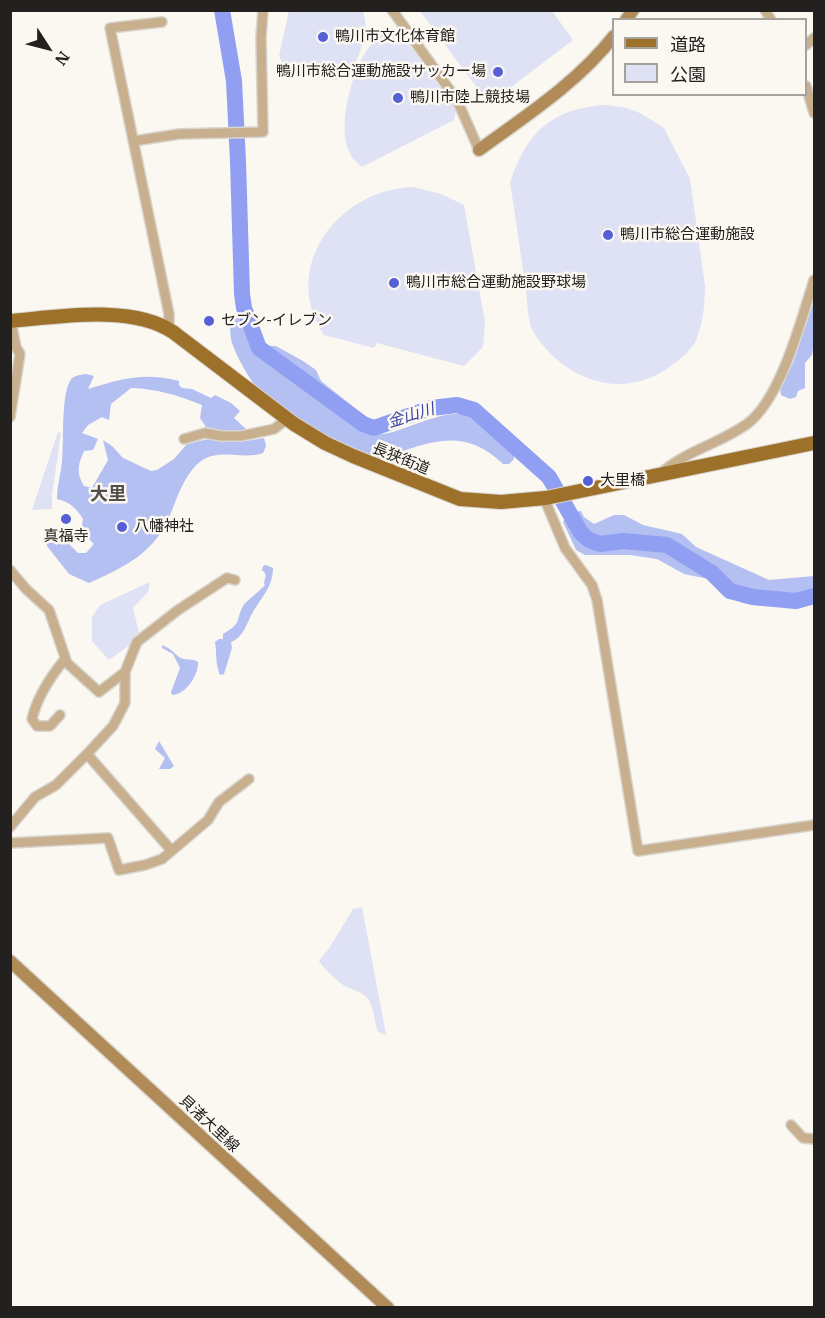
<!DOCTYPE html>
<html>
<head>
<meta charset="utf-8">
<style>
	body { margin:0 }
	#map { position:relative; width:825px; height:1318px; overflow:hidden; background:#fbf7f1; font-family:"IBM Plex Serif","Noto Sans JP",serif }
	canvas { display:block }
	.frame { position:absolute; inset:0; border:12px solid #23211f; pointer-events:none }
	.legend { position:absolute; left:612px; top:18px; width:195px; height:78px; box-sizing:border-box; background:#fbf7f1; border:2px solid #a5a19d; margin:0; padding:8px 10px; list-style:none; font-size:18px; color:#23211f }
	.legend li { display:flex; align-items:center; gap:12px; height:30px }
	.legend b { width:30px; border:2px solid #a5a19d }
	.north { position:absolute; left:18px; top:18px; width:60px; height:60px; -webkit-text-stroke:4px #fbf7f1; paint-order:stroke; rotate:126deg; font-size:16px; font-weight:700; line-height:24px; text-align:center; color:#23211f }
	.north::after { content:''; display:block; margin:auto; width:21px; height:27px; background:#23211f; clip-path:polygon(50% 0,100% 100%,50% 72%,0 100%) }
</style>
</head>
<body>
<div id="map">
<canvas width="825" height="1318"></canvas>
<div class="frame"></div>
<ul class="legend">
<li><b style="height:8px;background:#9e712a"></b>道路</li>
<li><b style="height:16px;background:#dee2f4"></b>公園</li>
</ul>
<div class="north">N</div>
</div>
<script>
const g = document.querySelector('canvas').getContext('2d');
g.lineJoin = 'round';
function fill(path, color) { g.fillStyle = color; g.fill(path, 'evenodd'); }
function strokePath(path, color, width, dash) { g.strokeStyle = color; g.lineWidth = width; g.lineCap = dash ? 'butt' : 'round'; g.setLineDash(dash || []); g.stroke(path); }
function label(font, color, halo, rows, align = 'center') {
  g.font = font + ' "IBM Plex Serif","Noto Sans JP",serif'; g.lineWidth = 5; g.setLineDash([]); g.textBaseline = 'middle'; g.strokeStyle = halo; g.fillStyle = color; for (const [text, x, y, turn = 0] of rows) {
    g.save(); g.translate(x, y); g.rotate((+turn || 0) * Math.PI / 180); g.textAlign = isNaN(turn) ? turn : align; if (halo) g.strokeText(text, 0, 0); g.fillText(text, 0, 0); g.restore();
  }
}
fill(new Path2D(`
	M289 11H362C372 28 358 57 351 74L336 80 313 76 284 65 279 56Z
	M420 11H552L573 40 489 104Z
	M391 29H398L456 109 454 120 362 167C356 162 350 156 348 149 338 124 352 71 367 50 373 40 381 34 391 29Z
	M604 105 623 107 640 113 664 128 690 179 705 286C705 303 703 324 696 340 693 349 679 360 671 366 623 402 564 380 534 333 527 322 528 304 526 292 521 256 516 220 510 183 526 133 551 109 604 105Z
	M413 187 441 194 464 205 485 322 483 347 464 366 377 343 374 348 324 335C279 267 339 189 413 187Z
	M58 432 61 433 52 495V509L32 510Z
	M150 582 148 592 133 608 139 633 130 645 109 660 92 641V617L100 605Z
	M362 907 386 1035 378 1032C374 1021 374 1007 368 999 362 991 351 990 343 985 337 980 322 967 319 961L330 947 353 909Z`), '#dee2f4');
fill(new Path2D(`
	M814 301V343L812 355 805 363V388L798 391 796 397 790 399 781 395 780 388 793 363Z
	M235 314 243 319 251 337 267 346H276L303 361 316 370 321 381 369 419 370 435C377 435 385 434 393 432 416 425 454 405 477 418 492 427 499 445 514 454V459L509 464H503C471 434 445 437 406 450 395 454 386 460 375 458 352 456 273 406 257 388 249 379 233 350 231 339 230 333 230 327 230 321Z
	M86 374 94 376 88 389C122 379 143 372 179 381V385L182 388 192 389 211 398 215 395 231 403 240 411 234 418 247 430 240 434 206 427 200 418 202 405C177 395 158 389 131 388L111 404 109 420 102 417 88 425 82 433 98 439 93 450 84 451C78 465 76 472 84 486L92 488 108 460 103 440 112 446 123 458 151 471 157 470 174 459 187 444 217 437 246 441 264 438 266 446 263 453C243 460 220 448 201 461 186 472 177 497 171 513 156 552 125 567 89 583L69 574 47 546 46 535 50 529 58 533 78 553H86L94 544 81 531 83 519C76 508 70 502 57 499 57 485 61 474 62 461 64 442 61 396 70 381 73 375 80 375 86 374Z
	M581 511 584 517 594 524 614 515H624L643 525 682 534 696 547 769 580 814 576V599C792 606 767 609 743 603 736 601 729 595 722 592L723 579 721 571 713 580 684 574 657 559 630 555H585L576 550 563 522C567 514 573 512 581 511Z
	M266 565 273 568C273 586 262 597 253 612 247 622 244 637 231 642L232 648 224 674 220 675C215 663 217 653 215 642L219 639H223V634C242 623 235 622 243 606 245 602 260 591 265 585L264 583C265 577 268 575 262 570L263 566Z
	M162 645C170 648 173 652 179 657 185 661 192 658 198 662 199 674 186 695 172 695L171 692 180 668 173 654 162 648Z
	M159 741 174 766 170 769H159L165 758 155 749Z`), '#b4bff2');
strokePath(new Path2D(`
	M222 10 234 81 238 161 242 294 244 308 259 348 363 424 374 428 431 408 457 405 474 410 549 477 581 533 589 540 600 544 623 541 667 545 712 573 730 591 753 597 796 601 814 596`), '#909ff2', 16);
const street = new Path2D(`
	M392 10 457 100 479 150
	M765 10 771 20
	M162 22 110 28 169 314V329
	M806 45 814 38
	M806 86 814 113
	M134 141 179 134 263 132 261 38 263 10
	M10 417 20 354 16 347 11 321
	M184 439 205 433 221 436H241L274 429 287 419
	M660 474C687 450 719 444 747 424 781 399 801 320 814 280
	M544 498 565 548 592 585 597 600 638 851 814 825
	M10 570 26 589 49 610 67 663 99 692 125 672V703L113 726 87 754 171 850
	M125 672 137 642 178 610 227 578 235 580
	M60 715 50 726H37L32 719C37 698 51 676 65 659
	M10 827 35 797 56 785 87 754
	M10 843 108 838 119 870 145 865 162 859 208 820 219 802 249 779
	M791 1125 803 1138 814 1139`);
const secondary = new Path2D(`
	M626 20 633 10
	M479 150C527 115 577 83 614 36
	M10 961 388 1308`);
const primary = new Path2D(`
	M10 321C58 317 132 304 173 332L294 424 325 443 353 456 460 499 501 502 546 498 814 443`);
strokePath(street, '#d8d5cf', 12);
strokePath(secondary, '#d8d5cf', 15);
strokePath(primary, '#d8d5cf', 16);
strokePath(street, '#c8af8d', 9);
strokePath(secondary, '#b08b57', 12);
strokePath(primary, '#9e712a', 14);
for (const [x, y, r, color] of [
	[323,37,6,"#5560d6"],
	[498,72,6,"#5560d6"],
	[398,98,6,"#5560d6"],
	[608,235,6,"#5560d6"],
	[394,283,6,"#5560d6"],
	[209,321,6,"#5560d6"],
	[588,481,6,"#5560d6"],
	[66,519,6,"#5560d6"],
	[122,527,6,"#5560d6"]
]) { const dot = new Path2D(); dot.arc(x, y, r, 0, 2 * Math.PI); g.fillStyle = color; g.fill(dot); strokePath(dot, '#fbf7f1', 2); }
label('15px', '#23211f', '#fbf7f1', [
	["鴨川市文化体育館",335,37],
	["鴨川市総合運動施設サッカー場",486,72,"right"],
	["鴨川市陸上競技場",410,98],
	["鴨川市総合運動施設",620,235],
	["鴨川市総合運動施設野球場",406,283],
	["セブン-イレブン",221,321],
	["大里橋",600,481],
	["八幡神社",134,527],
	["真福寺",66,537,"center"]
], 'left');
label('15px', '#23211f', '#fbf7f1', [
	["長狭街道",401,459,22],
	["貝渚大里線",209,1124,43]
]);
label('italic 16px', '#3b42a1', '#fbf7f1', [
	["金山川",411,416,-17]
]);
label('bold 18px', '#524e49', '#fbf7f1', [
	["大里",108,495]
]);
</script>
</body>
</html>
